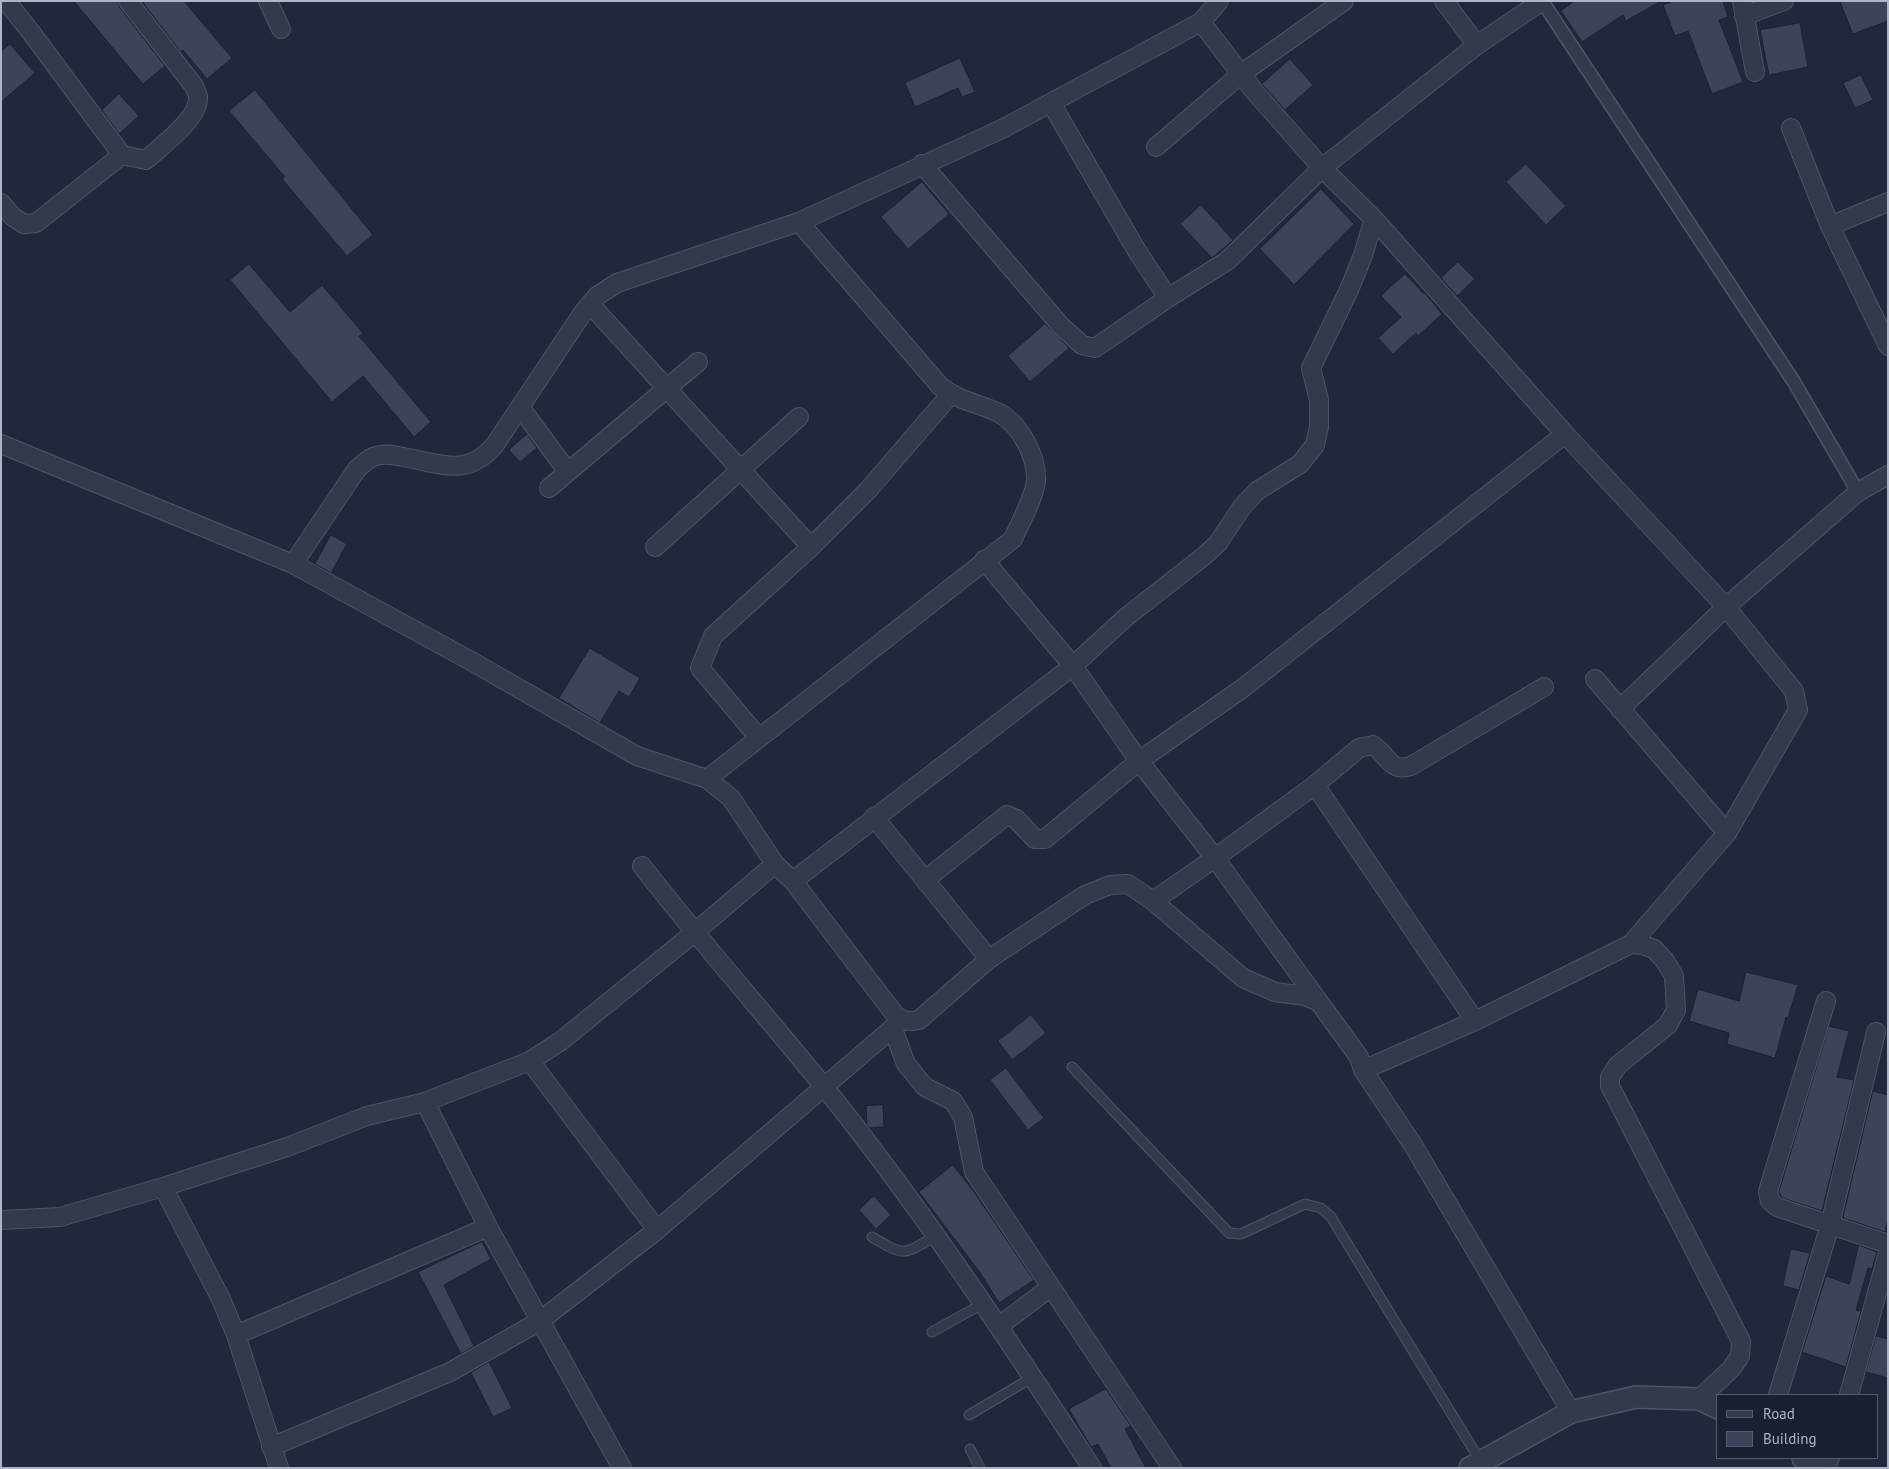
<!DOCTYPE html>
<html>
<head>
<meta charset="utf-8">
<style>
	body { margin:0 }
	#map { position:relative; width:1889px; height:1469px; overflow:hidden; background:#20283b; font-family:"PT Sans",sans-serif }
	canvas { display:block }
	.frame { position:absolute; inset:0; border:2px solid #aeb5c7; pointer-events:none }
	.legend { position:absolute; left:1716px; top:1394px; width:162px; height:65px; box-sizing:border-box; background:#19202f; border:1px solid #555c6c; margin:0; padding:6px 9px; list-style:none; font-size:15px; color:#aeb5c7 }
	.legend li { display:flex; align-items:center; gap:10px; height:25px }
	.legend b { width:25px; border:1px solid #555c6c }
</style>
</head>
<body>
<div id="map">
<canvas width="1889" height="1469"></canvas>
<div class="frame"></div>
<ul class="legend">
<li><b style="height:6px;background:#333a4b"></b>Road</li>
<li><b style="height:14px;background:#3b445b"></b>Building</li>
</ul>
</div>
<script>
const g = document.querySelector('canvas').getContext('2d');
g.lineJoin = 'round';
function fill(path, color) { g.fillStyle = color; g.fill(path, 'evenodd'); }
function strokePath(path, color, width, dash) { g.strokeStyle = color; g.lineWidth = width; g.lineCap = dash ? 'butt' : 'round'; g.setLineDash(dash || []); g.stroke(path); }
const building = new Path2D(`
	M74 1H118L120 8 165 66 143 84Z
	M142 1H184L232 58 207 79 183 50 181 52Z
	M1575 1H1661L1626 21 1623 15 1582 42 1561 11Z
	M1674 1H1723L1728 17 1719 20 1743 82 1712 94 1688 31 1675 36 1663 5Z
	M1840 1H1888V21L1853 34Z
	M1800 23 1808 67 1769 75 1760 30Z
	M10 44 35 73 1 102V52Z
	M960 58 975 92 962 97 958 88 915 107 905 83Z
	M1290 59 1313 85 1285 110 1262 84Z
	M1861 75 1873 100 1855 108 1843 83Z
	M255 90 373 235 347 256 282 179 285 177 229 111Z
	M119 94 139 116 119 134 102 110Z
	M1526 164 1566 206 1546 225 1506 182Z
	M922 182 949 214 908 249 881 217Z
	M1321 189 1354 224 1294 285 1260 249Z
	M1201 205 1233 240 1212 258 1180 224Z
	M1458 262 1475 279 1457 296 1441 278Z
	M249 264 290 312 322 285 363 333 359 336 431 422 414 437 363 376 332 402 230 280Z
	M1405 274 1424 294 1425 293 1442 314 1418 336 1416 333 1393 354 1378 338 1401 317 1381 296Z
	M1045 324 1069 348 1030 382 1008 356Z
	M527 434 537 448 520 462 509 450Z
	M331 535 347 544 331 573 315 564Z
	M590 648 640 678 629 697 619 691 600 723 559 698Z
	M1746 972 1798 985 1788 1018 1786 1017 1775 1058 1727 1044 1729 1033 1689 1021 1698 989 1739 1001Z
	M1031 1015 1046 1033 1012 1060 998 1041Z
	M1829 1026 1849 1031 1837 1077 1854 1080 1822 1211 1782 1198 1779 1192Z
	M1006 1068 1044 1118 1028 1130 990 1080Z
	M1873 1091 1888 1095V1219L1885 1232 1843 1218Z
	M883 1105 884 1127 870 1128 867 1125 866 1106Z
	M953 1165 974 1192 1034 1280 999 1303 981 1274 919 1192Z
	M874 1196 891 1215 876 1229 859 1210Z
	M482 1242 491 1259 444 1285 474 1346 461 1354 418 1272Z
	M1859 1245 1877 1252 1872 1269 1868 1268 1856 1310 1861 1311 1846 1367 1802 1352 1826 1276 1849 1284Z
	M1791 1249 1810 1253 1799 1290 1783 1286Z
	M1876 1336 1888 1339V1378L1866 1372Z
	M489 1362 512 1408 493 1417 471 1373Z
	M1106 1389 1131 1426 1125 1429 1146 1468H1111L1098 1444 1091 1447 1069 1409Z`);
fill(building, '#3b445b');
strokePath(building, '#1b2231', 1);
const service = new Path2D(`
	M1072 1067 1229 1233 1241 1234 1305 1204 1321 1208 1331 1217 1481 1462
	M872 1237C904 1256 903 1256 935 1236
	M932 1332 984 1303
	M969 1415 1033 1377
	M970 1449 980 1468`);
const pedestrian = new Path2D(`
	M1542 1 1794 382 1858 492`);
const minor = new Path2D(`
	M6 1 30 31 122 155 146 160C160 147 200 118 198 97 198 94 195 89 194 86L128 1
	M268 1 281 29
	M1444 1 1477 45
	M1742 1 1755 72
	M1744 16 1784 1
	M1201 22 1254 91 1322 168 1477 45 1542 1
	M1051 103 1137 251 1168 298
	M1791 128 1830 226 1888 346
	M1156 147 1241 74 1344 1
	M922 164 1061 326 1082 345 1095 348 1168 298 1227 261 1322 168 1374 219 1565 434 1726 607 1794 691 1798 710 1727 833 1631 944
	M1 203 13 217 24 224 36 223 122 155
	M1830 226 1888 202
	M590 304 811 547
	M520 407 568 472
	M1 444 293 564 471 661 637 756 707 779 731 798 775 864 793 881 896 1016C904 1021 909 1022 919 1020L989 959 1085 895 1110 885 1128 884 1153 901 1243 978 1275 992 1305 996 1319 1002 1359 1057 1363 1070 1413 1145 1571 1412
	M549 488 698 362
	M655 547 799 417
	M293 564 357 469C363 464 368 458 376 456 385 453 394 455 403 457 439 463 466 478 494 446L582 314 597 296 617 283 799 222 1002 129 1201 22 1219 1
	M1595 679 1727 833
	M1620 709 1726 607 1858 492 1888 475
	M759 738 700 668 713 636 811 547 869 489 950 395
	M707 779 1013 539C1020 523 1034 498 1036 481 1037 457 1021 425 999 413 978 403 958 401 940 386L799 222
	M1315 785 1475 1021
	M874 817 989 959
	M642 866C706 949 776 1026 841 1108 931 1223 1012 1345 1092 1468
	M926 879 1007 815 1016 819 1035 839H1045L1139 761 1073 666 984 560
	M793 881 1073 666 1125 618 1204 556 1218 543 1242 507 1257 491 1300 464 1315 445 1319 427V400L1311 368 1349 290 1363 255 1374 219
	M1153 901 1215 858 1139 761 1243 688 1565 434
	M1826 1001 1771 1181 1768 1192 1770 1201 1777 1207 1888 1244
	M1319 1002 1215 858 1315 785 1359 748 1373 745C1388 755 1390 773 1411 766L1544 687
	M893 1029 906 1064 925 1087 953 1101 963 1117 974 1172 1172 1468
	M530 1061 657 1230
	M1363 1070 1475 1021 1631 944 1643 945 1654 949 1665 961 1674 976 1676 1010 1668 1025 1618 1065 1610 1077V1086L1741 1341 1740 1356 1731 1369 1699 1399
	M425 1102 488 1227 622 1468
	M163 1187 221 1299 236 1335 279 1468
	M1 1220 60 1217 163 1187 287 1147 367 1116 425 1102 530 1061 561 1041 694 933 775 864
	M999 1326 1051 1287
	M236 1335 488 1227
	M1778 1395 1830 1225 1876 1032
	M1849 1395 1888 1253
	M271 1447 450 1372 540 1321 657 1230 902 1020
	M1826 1468 1830 1458`);
const tertiary = new Path2D(`
	M1803 1458 1817 1468
	M1470 1468 1571 1412 1636 1397 1699 1399 1718 1408`);
strokePath(service, '#4e5565', 11);
strokePath(pedestrian, '#4e5565', 15);
strokePath(minor, '#4e5565', 20);
strokePath(tertiary, '#4e5565', 24);
strokePath(service, '#333a4b', 9);
strokePath(pedestrian, '#333a4b', 12);
strokePath(minor, '#333a4b', 18);
strokePath(tertiary, '#333a4b', 21);
</script>
</body>
</html>
